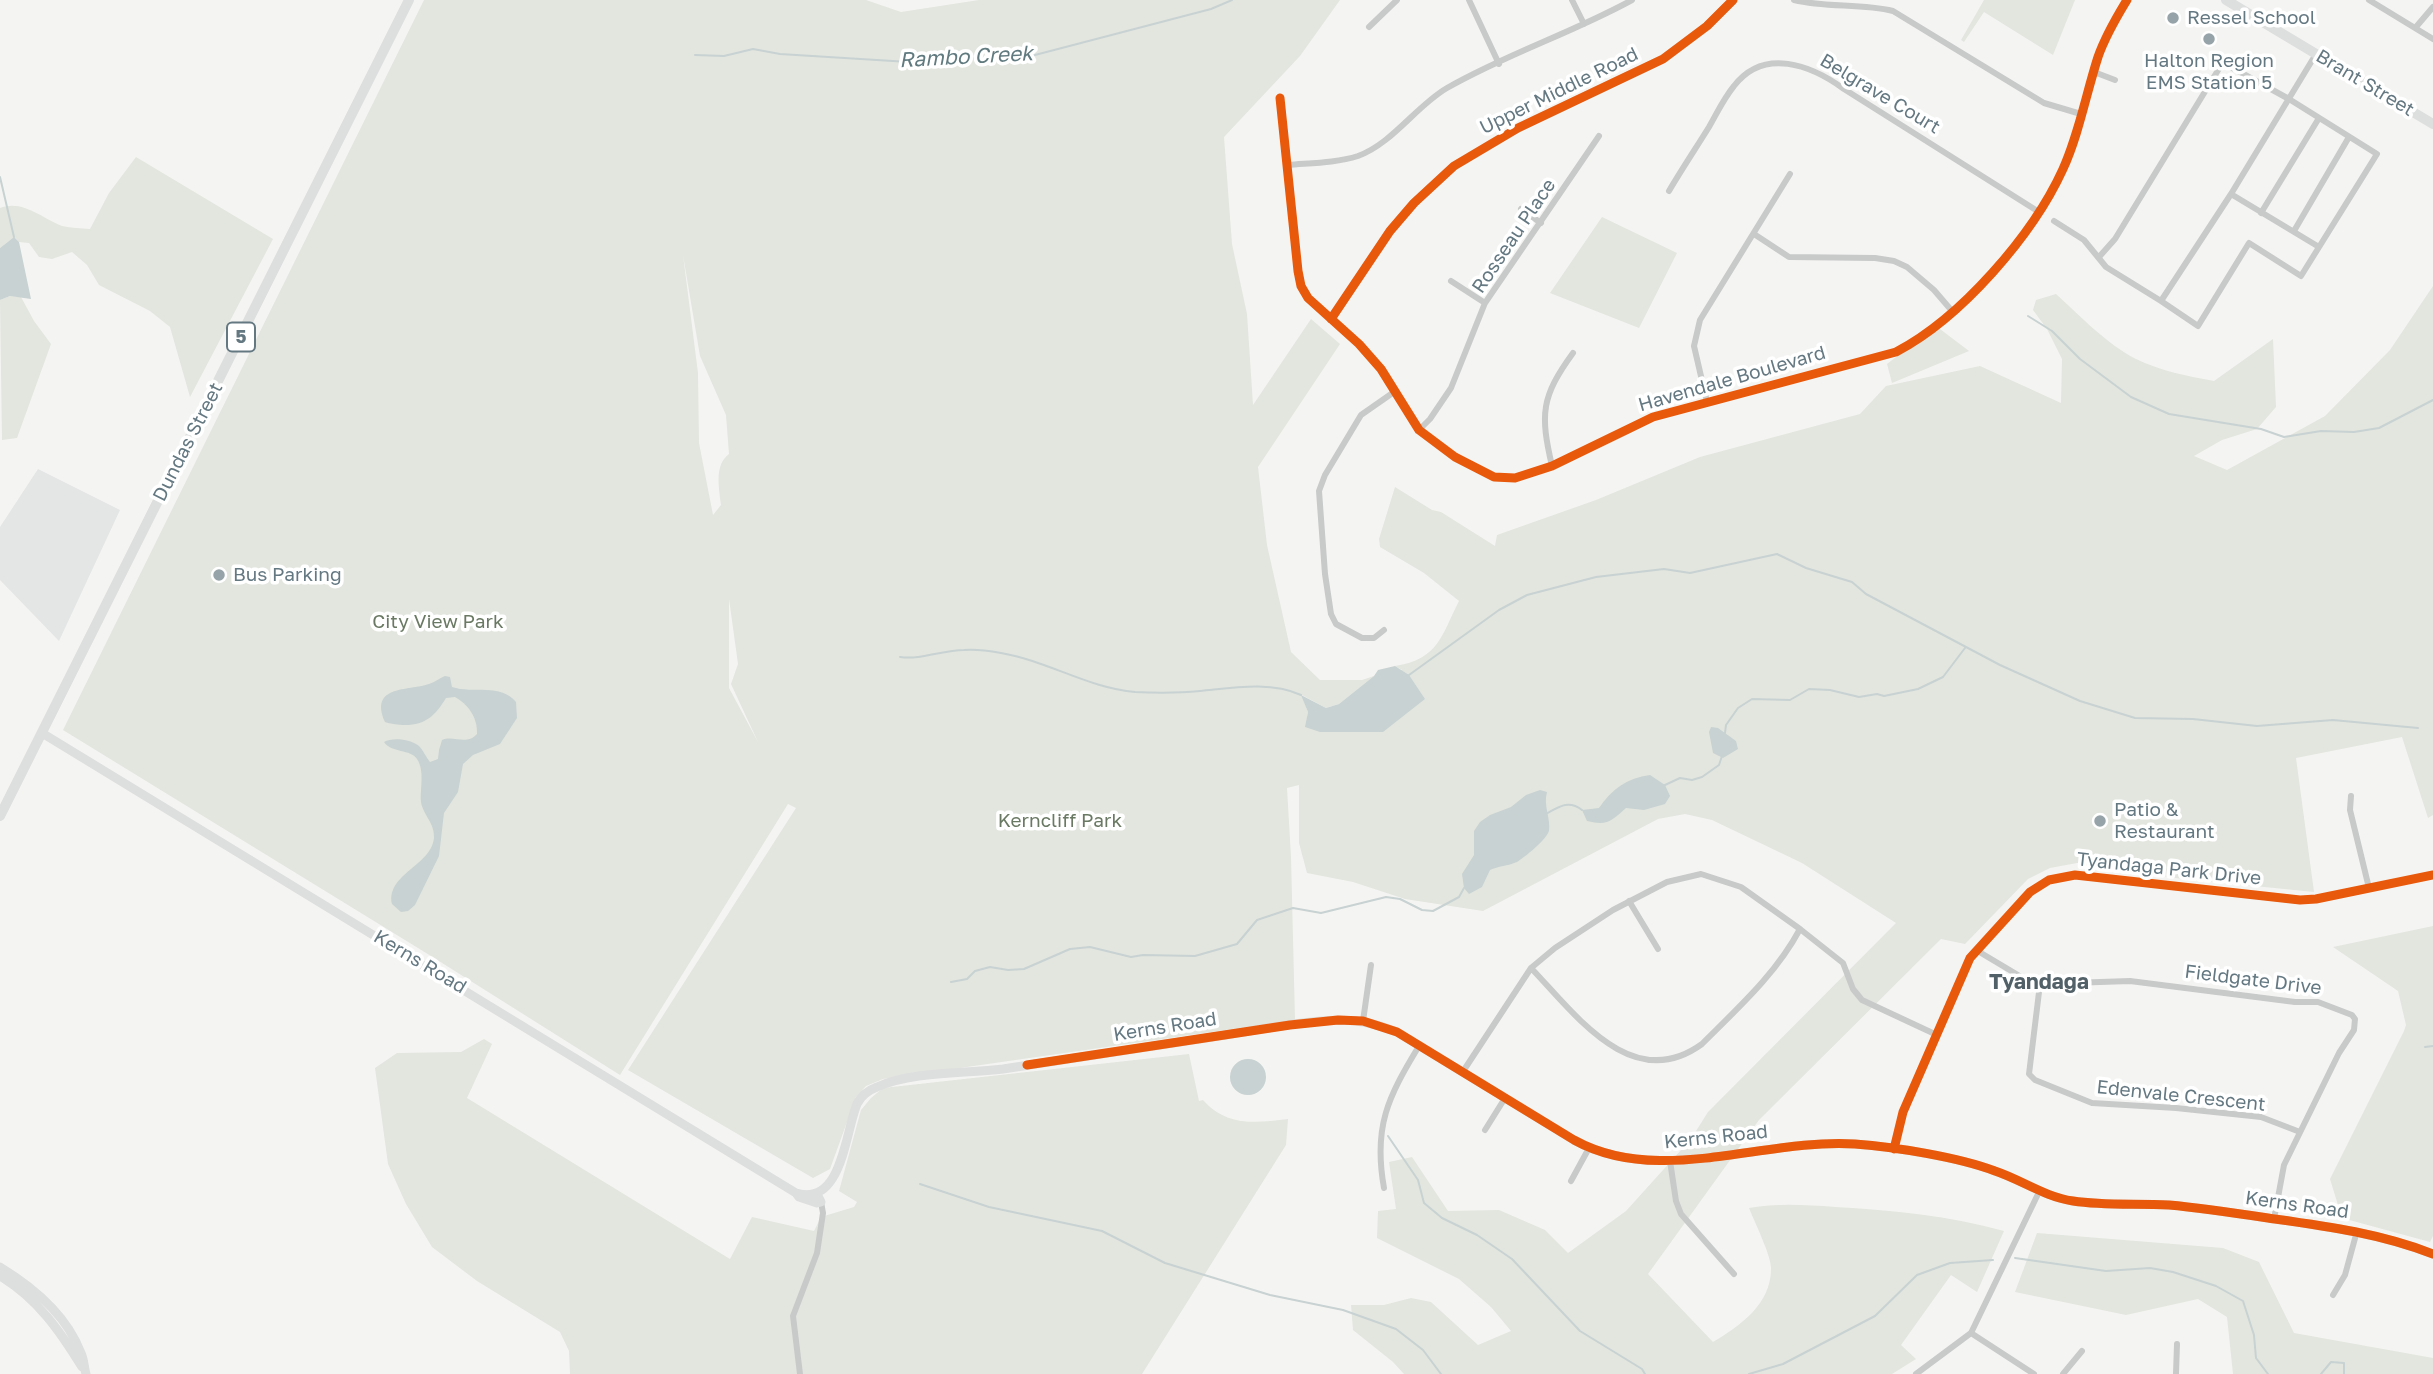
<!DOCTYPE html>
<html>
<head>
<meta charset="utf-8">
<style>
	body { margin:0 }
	canvas { display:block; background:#f4f4f2 }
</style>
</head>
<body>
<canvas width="2433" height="1374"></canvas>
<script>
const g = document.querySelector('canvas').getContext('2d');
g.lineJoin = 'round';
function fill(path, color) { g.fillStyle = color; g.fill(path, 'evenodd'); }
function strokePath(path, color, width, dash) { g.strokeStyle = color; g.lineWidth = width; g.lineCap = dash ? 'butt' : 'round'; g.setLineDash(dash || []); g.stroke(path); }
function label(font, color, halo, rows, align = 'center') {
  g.font = font + ' "Golos Text",sans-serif'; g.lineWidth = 7; g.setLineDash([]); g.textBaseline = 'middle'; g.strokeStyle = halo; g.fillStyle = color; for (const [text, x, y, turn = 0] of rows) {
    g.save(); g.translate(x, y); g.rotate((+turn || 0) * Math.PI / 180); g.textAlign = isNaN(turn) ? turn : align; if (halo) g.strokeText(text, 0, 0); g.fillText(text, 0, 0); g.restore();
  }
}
fill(new Path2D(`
	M38 469 120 510 59 641 0 580V527Z`), '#e4e5e5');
fill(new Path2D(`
	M424 0H866L901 12 979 0H1340L1300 56 1224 137 1232 244 1247 314 1253 405 1311 319 1340 344 1258 467 1267 545 1291 652 1320 680H1362L1374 676 1339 704 1326 708 1302 695 1308 712 1307 717 1352 703 1402 670 1395 666C1439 659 1441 636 1459 601L1424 573 1380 547 1379 539 1395 487 1432 510 1441 512 1495 546 1497 535 1596 500 1700 457 1860 414 1886 386 1980 366 2061 403 2062 359 2047 329 2033 310 2036 300 2056 294C2079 315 2108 345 2136 359 2161 371 2187 376 2214 381L2273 339 2276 407 2257 429 2222 440 2194 456 2227 470 2325 416 2390 350 2433 286V815L2428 818 2402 737 2296 758 2314 892 2175 878 2077 863 2050 868 2028 879 1965 944 1941 939 1759 1120 1648 1274 1713 1342C1740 1326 1771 1304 1771 1269 1772 1257 1754 1221 1749 1208 1778 1203 1806 1205 1835 1207 1893 1210 1949 1216 2004 1231L1977 1292 1951 1275 1901 1345 1916 1359 1892 1374H1404L1393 1362 1353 1330 1351 1305H1384L1411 1298 1431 1302 1478 1345 1511 1331 1491 1307 1459 1279 1377 1238 1378 1211 1396 1209 1389 1162 1412 1157 1448 1211 1499 1210 1545 1230 1568 1253 1626 1211 1691 1139 1708 1112 1896 923 1802 863 1712 820 1685 814 1658 819 1483 911 1405 899 1353 882 1307 873 1299 843V785L1287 788 1291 857 1295 1020 883 1079 866 1086 856 1097 830 1169 813 1178 628 1070 796 808 788 804 620 1075 431 956 63 730ZM683 255 700 356 726 415 729 454C714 465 719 488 721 505L713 515 699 443 698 373ZM729 599 738 664 731 684 758 742 729 688Z
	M1984 0H2075L2053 55 1984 12 1964 42 1961 40Z
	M136 157 273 239 190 397 170 327 150 311 99 285 87 265 72 252 52 259 39 257 29 243 19 242 14 237 0 248V208C22 199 42 218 62 226 71 228 81 228 90 229L109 193Z
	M1602 217 1677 253 1639 328 1550 293Z
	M10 296 21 297 34 321 51 344 17 438 2 440 0 300Z
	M1936 326 1969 351 1892 383 1887 364Z
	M2433 926V1236L2430 1242 2342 1218 2330 1179 2404 1031 2406 1025 2398 991 2333 947Z
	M484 1039 492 1044 467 1098 730 1259 752 1217 814 1231 821 1217 854 1207 857 1202 839 1191 861 1110 871 1098 883 1088 1189 1054 1199 1101 1203 1100C1227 1127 1256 1123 1288 1119L1286 1145 1142 1374H570L569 1351 560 1332 477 1281 432 1247 406 1204 388 1164 375 1068 397 1053 461 1052Z
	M2037 1233 2223 1248 2259 1262 2294 1333 2433 1358V1374H2233L2227 1317 2198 1299 2126 1315 2015 1292Z`), '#e3e6df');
fill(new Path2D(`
	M14 237 19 242 31 299 10 296 0 300V248Z
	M1395 666 1409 675 1425 699 1383 732H1320L1305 727 1308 712 1301 695 1326 708 1339 704 1374 676 1378 670Z
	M445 676 450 677 452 687C473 694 501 683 516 702L517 718 500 744 473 755 463 764 458 792 444 813 439 856 415 905 408 911 401 912 392 904C386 874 431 866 434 838 435 823 423 815 421 802 420 789 425 771 417 759 411 749 391 753 384 742 392 737 411 739 419 746 423 750 426 757 430 762L438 759 439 750 442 740C454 735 466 746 477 734 478 718 468 704 455 697L446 698C435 716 425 726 402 725 395 724 391 724 385 722 369 685 408 691 429 684 435 682 440 678 445 676Z
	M1711 727 1718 728 1736 741 1738 749 1723 758 1713 753 1709 732Z
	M1650 775 1665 785 1670 796 1665 804 1644 810 1626 808C1611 821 1608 826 1587 821L1582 810 1599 808C1612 789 1627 778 1650 775Z
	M1540 790 1547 792C1543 805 1551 819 1549 831 1546 840 1525 857 1517 862 1508 866 1498 866 1490 870L1482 887 1469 894 1464 888 1462 874 1474 855V831L1480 822 1490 815 1511 807 1526 795Z
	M1230 1077a18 18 0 1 1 36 0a18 18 0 1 1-36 0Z`), '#c8d2d2');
strokePath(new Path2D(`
	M695 55 724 56 753 49 780 54 909 62 1035 55 1211 9 1232 0
	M0 177 14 237
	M2028 316 2052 331 2080 359 2131 397 2169 414 2261 429 2284 437 2321 431 2354 432 2379 428 2433 400
	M900 657C922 660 942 650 964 650 976 649 990 651 1001 653 1048 661 1088 688 1135 692 1156 693 1180 693 1200 691 1232 688 1270 681 1301 695
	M1409 675 1499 610 1527 595 1596 577 1664 569 1690 573 1777 554 1806 568 1852 582 1866 594 2000 665 2080 701 2135 718 2193 719 2257 726 2333 720 2418 728
	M1725 733 1726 725 1738 708 1752 699 1790 700 1809 689 1830 690 1859 697 1877 694 1884 696 1918 689 1943 677 1965 648
	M1665 785 1680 778 1692 780 1702 777 1719 765 1722 756
	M1546 814C1560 806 1569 800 1582 810
	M951 982 967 979 975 971 990 967 1008 970 1024 969 1070 949 1090 947 1131 957 1143 955 1195 956 1237 944 1257 920 1293 908 1321 913 1386 897 1400 899 1422 910 1433 911 1459 897 1464 888
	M2425 1047 2433 1046
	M1388 1136 1418 1180 1424 1203 1442 1218 1477 1235 1512 1259 1580 1331 1642 1369 1645 1374
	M920 1184 989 1207 1102 1231 1165 1263 1270 1295 1343 1310 1396 1329 1423 1350 1441 1374
	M2015 1258 2106 1271 2150 1268 2173 1272 2216 1286 2243 1301 2254 1335 2256 1358 2268 1374
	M1749 1374 1783 1364 1875 1316 1917 1275 1950 1263 1993 1260
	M2321 1374 2331 1362 2344 1363V1374`), '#c8d2d2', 2);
strokePath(new Path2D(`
	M1469 0 1499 64
	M1572 0 1584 24
	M1794 0C1827 8 1861 3 1893 11L2044 103 2081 114
	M2369 0 2433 39
	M1369 27 1397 0
	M2416 27 2433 7
	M2094 72 2115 80
	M1280 98 1298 271 1301 286 1308 298 1359 344 1381 369 1419 430 1455 457 1494 477 1515 478 1552 466 1653 417 1896 352C1961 318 2033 235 2063 169 2079 134 2086 94 2098 57 2105 37 2116 18 2127 0
	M1288 165C1311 163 1336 163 1358 156 1393 143 1416 106 1447 88 1506 54 1572 33 1632 0
	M1669 191C1682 169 1696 148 1709 127 1717 113 1724 98 1734 86 1764 47 1811 65 1844 89L2039 212
	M2231 194 2319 247
	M1521 209 1541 223
	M2261 213 2319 118
	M2054 221 2084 240 2106 267 2161 301 2231 194 2316 54
	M2294 231 2349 137
	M1754 234 1789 257 1875 258 1894 261 1907 267 1934 290 1952 311
	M2099 257 2115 239 2220 67 2227 65 2289 99 2377 154 2301 276 2249 243 2198 326 2161 301
	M1451 281 1485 303
	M1707 402 1694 346 1700 320 1790 174
	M1419 430 1430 419 1451 388 1485 303 1599 136
	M1552 466C1540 414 1541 397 1573 353
	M1384 630 1374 638H1362L1336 624 1331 614 1325 574 1319 491 1325 475 1361 415 1394 392
	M2351 796 2350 810 2369 888
	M1629 901 1658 949
	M1976 950 2023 978 2040 984 2130 981 2295 1002H2318L2352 1015 2355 1019 2354 1030 2339 1053 2284 1165 2274 1219
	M1531 968C1575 1014 1632 1095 1702 1044 1738 1008 1776 974 1800 929
	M2040 984 2029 1074 2035 1080 2092 1103 2176 1108 2261 1117 2300 1132
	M1363 1021 1371 965
	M1462 1073 1531 968 1555 948 1613 910 1667 882 1701 874 1741 887 1800 929 1843 963 1853 989 1862 1000 1937 1035
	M1485 1130 1505 1098
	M1894 1149 1903 1112 1970 958 2030 892 2049 880 2075 875 2300 900 2316 899 2433 875
	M1670 1161 1676 1201 1681 1214 1734 1274
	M1571 1181 1589 1148
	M1384 1188C1373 1127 1388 1097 1419 1046
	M2333 1295 2345 1275 2357 1231
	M1971 1333 2034 1374
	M800 1374 793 1316 817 1253 823 1213 821 1202
	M1916 1374 1971 1333 2039 1192
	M2063 1374 2082 1351
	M2176 1374 2177 1344`), '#c8caca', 6);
strokePath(new Path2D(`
	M1331 319 1390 231 1414 203 1454 166 1518 128 1663 59 1707 26 1733 0
	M42 733 796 1193 799 1197 817 1203 821 1202 817 1194
	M796 1193C842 1207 845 1133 857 1104 861 1096 869 1090 877 1087 913 1071 964 1074 1003 1069 1075 1058 1147 1047 1219 1036 1258 1030 1300 1021 1340 1020 1361 1020 1378 1024 1397 1032L1574 1140C1659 1187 1763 1138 1855 1144 1895 1147 1958 1157 1995 1171 2022 1180 2045 1197 2073 1201 2105 1206 2137 1203 2169 1205 2202 1208 2235 1213 2268 1218 2325 1226 2379 1233 2433 1254
	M0 1267C33 1287 67 1316 81 1353 84 1359 84 1367 86 1374
	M0 1276C37 1298 60 1331 82 1367`), '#dddede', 9);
strokePath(new Path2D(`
	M2226 0 2433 124
	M0 816 409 0`), '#dddede', 10);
strokePath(new Path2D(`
	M1280 98 1298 271 1301 286 1308 298 1359 344 1381 369 1419 430 1455 457 1494 477 1515 478 1552 466 1653 417 1896 352C1961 318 2033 235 2063 169 2079 134 2086 94 2098 57 2105 37 2116 18 2127 0
	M1331 319 1390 231 1414 203 1454 166 1518 128 1663 59 1707 26 1733 0
	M1027 1065 1290 1025 1338 1020 1363 1021 1397 1032 1574 1140C1659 1187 1763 1138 1855 1144 1895 1147 1958 1157 1995 1171 2022 1180 2045 1197 2073 1201 2105 1206 2137 1203 2169 1205 2202 1208 2235 1213 2268 1218 2325 1226 2379 1233 2433 1254
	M1894 1149 1903 1112 1970 958 2030 892 2049 880 2075 875 2300 900 2316 899 2433 875`), '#e8590c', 9);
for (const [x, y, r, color] of [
	[2173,18,7,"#96a3a9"],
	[2209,39,7,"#96a3a9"],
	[219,575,7,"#96a3a9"],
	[2100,821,7,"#96a3a9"]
]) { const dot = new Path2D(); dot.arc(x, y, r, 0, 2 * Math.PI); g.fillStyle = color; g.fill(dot); strokePath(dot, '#fff', 2.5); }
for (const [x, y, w] of [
	[241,337,28]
]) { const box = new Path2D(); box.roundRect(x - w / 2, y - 14.5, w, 29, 5); g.fillStyle = '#fff'; g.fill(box); strokePath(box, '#647882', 2); }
label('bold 18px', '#647882', null, [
	["5",241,337]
]);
label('19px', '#647882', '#fff', [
	["Ressel School",2187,18],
	["Halton Region",2209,61,"center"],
	["EMS Station 5",2209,83,"center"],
	["Bus Parking",233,575],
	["Patio &",2114,810],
	["Restaurant",2114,832]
], 'left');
label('19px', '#647882', '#fff', [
	["Brant Street",2365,83,31],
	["Upper Middle Road",1559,91,-26],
	["Belgrave Court",1880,94,31],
	["Rosseau Place",1514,236,-56],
	["Havendale Boulevard",1732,379,-16],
	["Dundas Street",188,442,-63],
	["Tyandaga Park Drive",2169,869,6],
	["Kerns Road",420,962,31],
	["Fieldgate Drive",2253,980,7],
	["Kerns Road",1165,1027,-9],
	["Edenvale Crescent",2181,1096,6],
	["Kerns Road",1716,1137,-6],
	["Kerns Road",2297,1205,8]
]);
label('19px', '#6a7963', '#fff', [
	["City View Park",438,622],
	["Kerncliff Park",1060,821]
]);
label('italic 21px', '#607a7f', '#fff', [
	["Rambo Creek",966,57,-3]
]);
label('bold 21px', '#526067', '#fff', [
	["Tyandaga",2039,982]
]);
</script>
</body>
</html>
